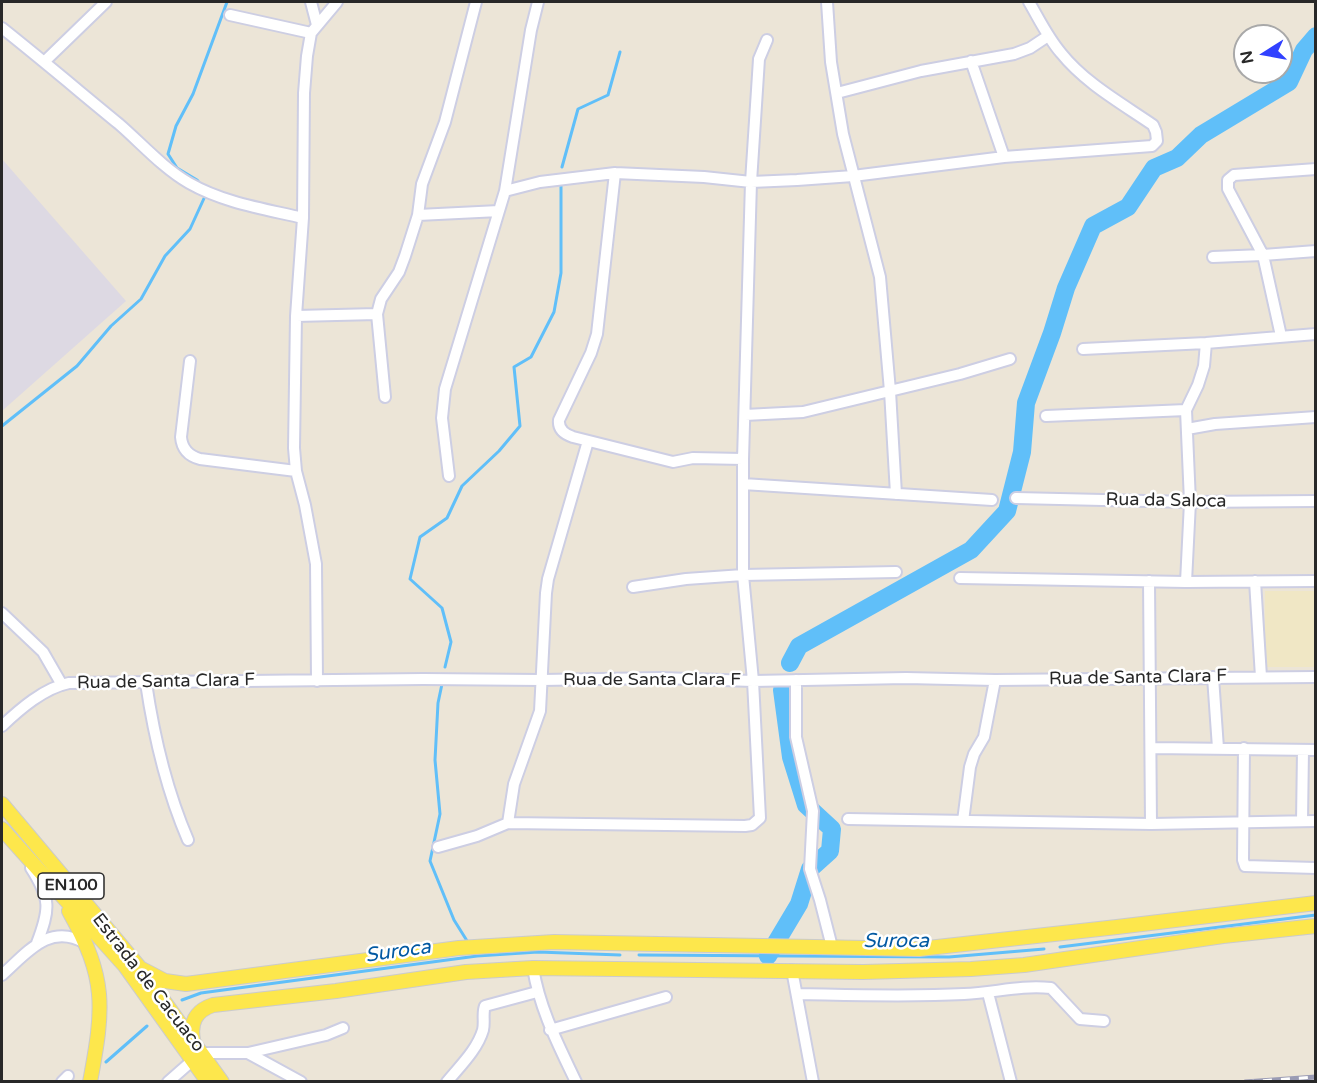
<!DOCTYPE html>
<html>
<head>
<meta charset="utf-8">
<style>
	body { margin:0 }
	#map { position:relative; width:1317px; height:1083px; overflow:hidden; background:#ece5d7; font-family:"Varela Round",sans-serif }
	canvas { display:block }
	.frame { position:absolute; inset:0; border:3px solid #282828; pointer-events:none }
	.north { position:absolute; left:1233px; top:24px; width:60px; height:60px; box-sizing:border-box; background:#fff; border:2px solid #a9a9a9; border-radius:50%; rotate:259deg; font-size:16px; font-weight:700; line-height:24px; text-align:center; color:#282828 }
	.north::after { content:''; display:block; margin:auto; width:21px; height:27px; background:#3141ff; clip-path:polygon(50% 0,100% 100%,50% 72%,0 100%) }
</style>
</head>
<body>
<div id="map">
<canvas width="1317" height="1083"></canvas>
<div class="frame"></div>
<div class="north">N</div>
</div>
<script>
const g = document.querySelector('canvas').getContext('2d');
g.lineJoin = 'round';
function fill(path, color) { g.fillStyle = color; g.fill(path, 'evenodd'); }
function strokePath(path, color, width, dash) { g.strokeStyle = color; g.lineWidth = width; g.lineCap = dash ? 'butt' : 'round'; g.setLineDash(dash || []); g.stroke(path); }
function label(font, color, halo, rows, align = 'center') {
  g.font = font + ' "Varela Round",sans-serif'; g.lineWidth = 5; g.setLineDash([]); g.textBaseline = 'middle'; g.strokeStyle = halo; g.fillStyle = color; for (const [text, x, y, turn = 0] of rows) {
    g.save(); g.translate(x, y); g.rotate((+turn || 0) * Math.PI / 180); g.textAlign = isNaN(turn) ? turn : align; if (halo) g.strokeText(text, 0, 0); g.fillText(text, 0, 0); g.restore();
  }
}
fill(new Path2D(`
	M2 159 126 301 2 411Z`), '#ddd9e3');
fill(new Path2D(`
	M1265 591H1315V667H1265Z`), '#f0e7c5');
strokePath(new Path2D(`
	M562 167 578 109 608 95 620 52
	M200 184 197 180 177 168 168 154 176 126 193 94 227 2
	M2 426 77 366 111 326 141 299 165 256 190 229 206 194
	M445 667 451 642 442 608 410 579 420 537 447 518 462 486 499 451 520 426 514 367 531 357 554 312 561 273V183
	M442 684 438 703 435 760 440 814 430 861 454 920 469 944
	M1060 947 1316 915
	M639 955 949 957 1044 949
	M182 1000 201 993 477 956 538 952 620 955
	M106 1062 147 1026`), '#60bff9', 3);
strokePath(new Path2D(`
	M790 663 799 646 971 550 1007 511 1022 452 1026 403 1052 333 1066 288 1093 226 1128 207 1154 168 1177 158 1201 135 1289 82 1304 50 1316 36
	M768 956 799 904 810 869 830 851 832 829 806 805 791 757 782 690`), '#60bff9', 18);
const minor = new Path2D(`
	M311 2 317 25
	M827 2 831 62 843 134 880 277 890 391 896 494
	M230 15 311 33
	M2 28C41 59 80 92 119 124 142 144 163 168 189 183 224 203 265 209 303 218
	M971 61 1004 157
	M44 62 106 2
	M837 93 921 71 1014 54 1030 48 1048 36
	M615 173 597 334 591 353 559 420C558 429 564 434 573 437L673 462 693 458 743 459
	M505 191 540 182 615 173 704 177 751 182 797 180 853 176 1004 157 1152 146 1157 141 1156 132 1153 125C1121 103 1085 83 1061 53 1048 38 1039 19 1029 2
	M418 215 499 211
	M1213 257 1263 255 1316 251
	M377 314 385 397
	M296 316 377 314 381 299 399 272 405 256 418 215 422 184 445 122 476 2
	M1281 336 1263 255 1228 189V180L1234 175 1316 169
	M1083 349 1206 343 1316 334
	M190 361 181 437C182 449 189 456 200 459L296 471
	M745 415 803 412 960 374 1010 359
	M1046 416 1186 410
	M1187 429 1215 424 1316 417
	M449 476 442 418 445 389 505 191 531 30 538 2
	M743 484 992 500
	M1016 498 1190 502 1316 501
	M960 578 1186 582 1316 581
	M1149 581 1151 824
	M1255 581 1261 677
	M1186 582 1190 502 1186 410 1198 385 1204 366 1206 343
	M633 587 686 579 743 575 896 572
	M2 613 43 652 62 685
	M1213 677 1218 748
	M796 680V737L813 811 810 869 820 900 832 947
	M317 681 316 564 305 505 296 471 294 448 296 316 303 218 304 93 307 56 311 33 337 2
	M146 683C154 737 166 789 188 840
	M2 726C20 709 44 688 69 683L423 679 542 680 660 678 753 681 906 678 995 680 1316 677
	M1152 748 1316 750
	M1244 748 1243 860 1245 866 1316 868
	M848 819 1151 824 1316 821
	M963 821 970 767 974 754 984 737 995 680
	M1302 821 1303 750
	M508 823 514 784 540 711 546 593 548 579 588 441
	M438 847 477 836 508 823 745 826 752 825 760 818 753 681 743 575V459L751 182 759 59 767 40
	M31 868C51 899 50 909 37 943
	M533 968C540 1010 558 1044 576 1082
	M792 970 813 1082
	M2 975C26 954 49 922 85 943
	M988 993 1011 1082
	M798 994C853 995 909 997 964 994 995 993 1018 985 1051 988L1080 1019 1104 1021
	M550 1030 666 997
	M202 1053H248L326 1035 343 1028
	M248 1053 301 1082
	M62 1082 68 1076
	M168 1082 193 1060
	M447 1082C460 1066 477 1050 483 1030 485 1022 482 1013 485 1006L537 992`);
const major = new Path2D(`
	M2 804 140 968 222 1082
	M2 829 125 966 208 1082
	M69 911C107 979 104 1007 90 1082
	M140 968 165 981 186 984 459 948 554 942 919 949 1117 927 1316 903
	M193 1040C190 1023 195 1011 213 1005L336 991 466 972 533 968 863 972 971 969 1024 965 1223 936 1316 926`);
strokePath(minor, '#cdcee3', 14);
strokePath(major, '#cbcbcb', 16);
strokePath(minor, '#fff', 10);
strokePath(major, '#fde74c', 14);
const rail = new Path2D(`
	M1245 1082 1316 1077`);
strokePath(rail, '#9a9bb4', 5);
strokePath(rail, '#fff', 3, [9]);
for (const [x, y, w] of [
	[71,886,66]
]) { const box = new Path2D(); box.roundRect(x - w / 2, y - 13, w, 26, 4.5); g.fillStyle = '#fff'; g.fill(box); strokePath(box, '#282828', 1.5); }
label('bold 16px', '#282828', null, [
	["EN100",71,886]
]);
label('18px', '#282828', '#fff', [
	["Rua da Saloca",1166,501,1],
	["Rua de Santa Clara F",1138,678,-1],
	["Rua de Santa Clara F",652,680],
	["Rua de Santa Clara F",166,682,-1],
	["Estrada de Cacuaco",148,983,52]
]);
label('italic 20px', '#0259a2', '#fff', [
	["Suroca",896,942],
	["Suroca",398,952,-8]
]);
</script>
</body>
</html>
